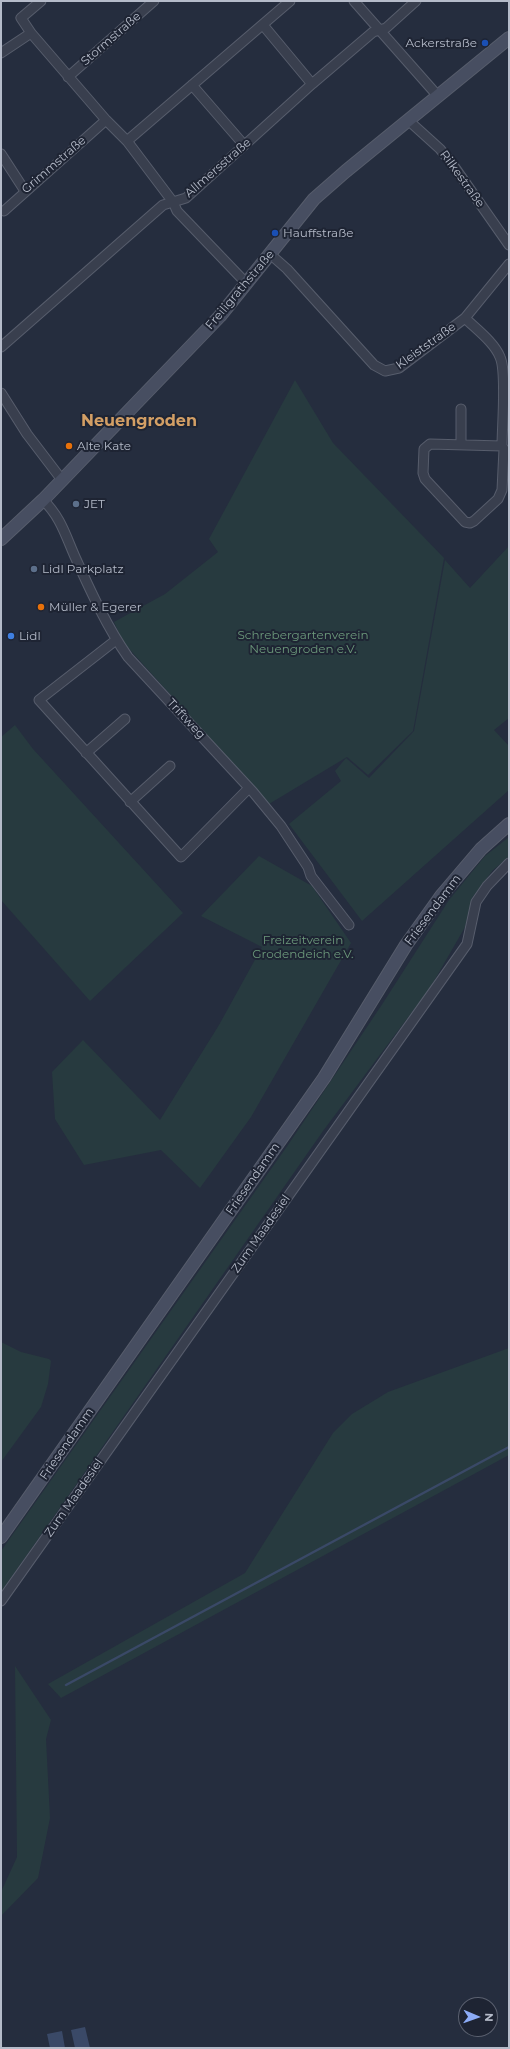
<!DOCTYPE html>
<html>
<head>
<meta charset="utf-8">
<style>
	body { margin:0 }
	#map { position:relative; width:510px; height:2049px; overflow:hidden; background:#252d3e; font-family:Montserrat,sans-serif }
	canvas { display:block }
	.frame { position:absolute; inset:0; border:2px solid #b5bbc9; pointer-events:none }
	.north { position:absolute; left:458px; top:1997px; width:40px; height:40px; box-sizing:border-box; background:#1e2433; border:1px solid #5a606f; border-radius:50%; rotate:92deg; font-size:11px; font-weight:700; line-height:16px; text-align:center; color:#b5bbc9 }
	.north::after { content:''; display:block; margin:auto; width:14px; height:18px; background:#8cabf6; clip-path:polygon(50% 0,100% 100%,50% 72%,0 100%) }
</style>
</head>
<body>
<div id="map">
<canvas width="510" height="2049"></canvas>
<div class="frame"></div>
<div class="north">N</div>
</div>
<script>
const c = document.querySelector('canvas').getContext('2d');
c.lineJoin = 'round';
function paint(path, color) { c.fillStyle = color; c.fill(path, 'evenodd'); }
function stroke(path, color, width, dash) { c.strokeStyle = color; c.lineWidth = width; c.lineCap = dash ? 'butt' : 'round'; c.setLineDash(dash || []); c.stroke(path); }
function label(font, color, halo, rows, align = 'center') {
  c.font = font + ' Montserrat,sans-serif'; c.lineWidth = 4; c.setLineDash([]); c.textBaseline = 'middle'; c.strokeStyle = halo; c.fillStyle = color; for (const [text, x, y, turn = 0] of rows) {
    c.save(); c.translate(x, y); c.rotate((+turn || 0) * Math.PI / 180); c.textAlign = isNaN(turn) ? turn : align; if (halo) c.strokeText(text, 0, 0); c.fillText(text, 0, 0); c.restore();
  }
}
paint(new Path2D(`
	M295,380l38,63 111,115 -31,173 -45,44 -21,-18 -78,47 -146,-162 -9,-20 51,-28 53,-42 -9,-13z
	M509,546v172l-15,12 15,16v44l-147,131 -73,-97 52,-43 -6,-10 11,-13 23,20 45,-47 31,-171 25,28z
	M15,725l18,24 150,164 -93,88 -89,-101v-163z
	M509,837v20l-16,13 -21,28 -7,29 -35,61 -107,143 -322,461v-41l287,-406 95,-142 66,-103 36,-44z
	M259,856l53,30 39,57 -100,174 -51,71 -39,-38 -77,15 -29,-46 -3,-47 31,-32 77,80 59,-95 43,-78 -61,-31z
	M1,1342l20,10 28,7 2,2 -3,23 -7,23 -40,55z
	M509,1348v107l-448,243 -13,-14 197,-111 88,-140 19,-19 36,-22z
	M15,1666l36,54 -5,19 4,79 -12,60 -37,38v-24l16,-35z`), '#273a3f');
paint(new Path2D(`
	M85,2027l5,21h-15l-4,-18z
	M62,2031l3,17h-15l-3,-14z`), '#3a4967');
stroke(new Path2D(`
	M66,1685l443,-238`), '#3a4967', 2.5);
const minor = new Path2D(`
	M354,1l83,94
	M263,25l49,59
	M31,33l75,87 21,21 46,61 4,9 70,73
	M1,53l30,-20 -10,-15 20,-17
	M68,77l86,-76
	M192,85l52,60
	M408,120l32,29 13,16 56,80
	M127,141l163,-140
	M1,154l24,37
	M4,211l102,-91
	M270,254l17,15 87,96 11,6 14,-3 66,-50 44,-54
	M465,318c11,11 29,24 35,39 7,15 2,69 2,89l-72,-2 -6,5 -1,24 2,6 40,43 5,1 4,-2 24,-22 4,-9 2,-41 -2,-3
	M1,347l162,-142 23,-7 126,-114 61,-52 13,-4 30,-27
	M1,393l26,41 35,46
	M461,445v-36
	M43,500c18,17 23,37 33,59 15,33 31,68 52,98l125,135 28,34 27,41 3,9 38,49
	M116,640l-77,60 142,157 68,-69
	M86,753l39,-34
	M130,802l40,-36
	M1,1601l466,-657 9,-42 11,-16 22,-23`);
const secondary = new Path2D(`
	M1,539l42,-39 177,-184 94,-117 32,-28 163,-133
	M1,1537l323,-459 82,-133 35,-49 40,-47 28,-25`);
stroke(minor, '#575d6c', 11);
stroke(secondary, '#575d6c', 14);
stroke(minor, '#393f4e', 9);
stroke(secondary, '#474e61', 12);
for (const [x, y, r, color] of [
	[485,43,4,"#1a4fb4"],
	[275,233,4,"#1a4fb4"],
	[69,446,4,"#e8710a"],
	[76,504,4,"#5c6f8a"],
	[34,569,4,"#5c6f8a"],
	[41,607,4,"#e8710a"],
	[11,636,4,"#3f7fe0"]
]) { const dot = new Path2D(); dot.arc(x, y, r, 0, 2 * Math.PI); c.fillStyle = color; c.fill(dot); stroke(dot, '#1e2433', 1.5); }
label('12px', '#b5bbc9', '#1e2433', [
	["Stormstraße",111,39,-41],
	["Grimmstraße",54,165,-41],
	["Allmersstraße",218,168,-41],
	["Rilkestraße",462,179,54],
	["Freiligrathstraße",240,290,-50],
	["Kleiststraße",426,346,-36],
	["Triftweg",186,719,47],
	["Friesendamm",433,910,-53],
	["Friesendamm",253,1179,-55],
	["Zum Maadesiel",261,1234,-55],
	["Friesendamm",67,1444,-55],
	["Zum Maadesiel",74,1498,-55]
]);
label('12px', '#b5bbc9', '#1e2433', [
	["Ackerstraße",477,43,"right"],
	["Hauffstraße",283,233],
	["Alte Kate",77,446],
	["JET",84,504],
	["Lidl Parkplatz",42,569],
	["Müller & Egerer",49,607],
	["Lidl",19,636]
], 'left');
label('12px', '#6c997b', '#1e2433', [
	["Schrebergartenverein",303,635],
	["Neuengroden e.V.",303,649],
	["Freizeitverein",303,940],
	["Grodendeich e.V.",303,954]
]);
label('bold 16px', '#d39f65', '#1e2433', [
	["Neuengroden",139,421]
]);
</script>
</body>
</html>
